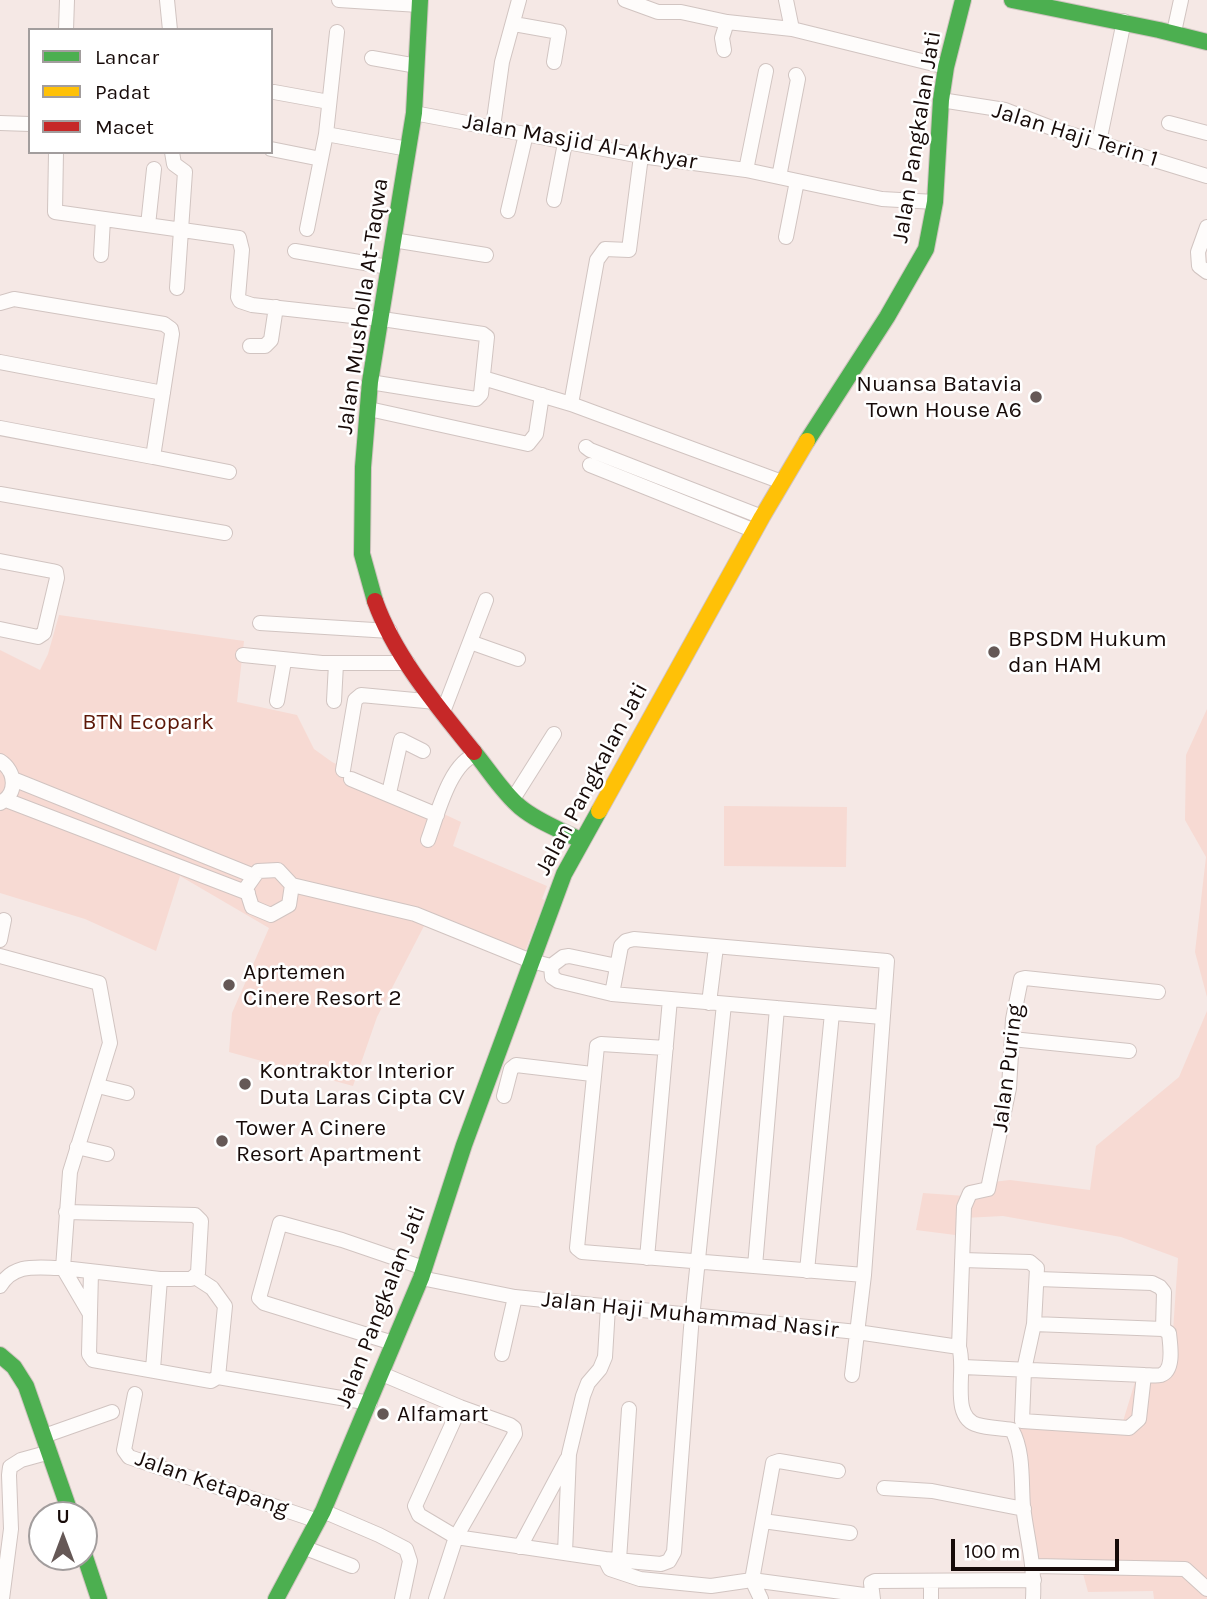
<!DOCTYPE html>
<html>
<head>
<meta charset="utf-8">
<style>
	body { margin:0 }
	#map { position:relative; width:1207px; height:1599px; overflow:hidden; background:#f5e8e5; font-family:Karla,sans-serif }
	canvas { display:block }
	.legend { position:absolute; left:28px; top:28px; width:245px; height:126px; box-sizing:border-box; background:#fff; border:2px solid #a29d9d; margin:0; padding:9px 12px; list-style:none; font-size:21px; color:#170b09 }
	.legend li { display:flex; align-items:center; gap:14px; height:35px }
	.legend b { width:35px; border:2px solid #a29d9d }
	.north { position:absolute; left:28px; top:1501px; width:70px; height:70px; box-sizing:border-box; background:#fff; border:2px solid #a29d9d; border-radius:50%; rotate:0deg; font-size:19px; font-weight:700; line-height:28px; text-align:center; color:#170b09 }
	.north::after { content:''; display:block; margin:auto; width:24px; height:32px; background:#655856; clip-path:polygon(50% 0,100% 100%,50% 72%,0 100%) }
	.scale { position:absolute; left:951px; top:1539px; width:168px; height:32px; box-sizing:border-box; border:4px solid #170b09; border-top:0; padding-left:9px; font-size:21px; line-height:24px; white-space:nowrap; color:#170b09; -webkit-text-stroke:5px #fff; paint-order:stroke }
</style>
</head>
<body>
<div id="map">
<canvas width="1207" height="1599"></canvas>
<ul class="legend">
<li><b style="height:9px;background:#4caf50"></b>Lancar</li>
<li><b style="height:9px;background:#ffc107"></b>Padat</li>
<li><b style="height:9px;background:#c62828"></b>Macet</li>
</ul>
<div class="north">U</div>
<div class="scale">100 m</div>
</div>
<script>
const c = document.querySelector('canvas').getContext('2d');
c.lineJoin = 'round';
function paint(path, color) { c.fillStyle = color; c.fill(path, 'evenodd'); }
function stroke(path, color, width, dash) { c.strokeStyle = color; c.lineWidth = width; c.lineCap = dash ? 'butt' : 'round'; c.setLineDash(dash || []); c.stroke(path); }
function label(font, color, halo, rows, align = 'center') {
  c.font = font + ' Karla,sans-serif'; c.lineWidth = 5; c.setLineDash([]); c.textBaseline = 'middle'; c.strokeStyle = halo; c.fillStyle = color; for (const [text, x, y, turn = 0] of rows) {
    c.save(); c.translate(x, y); c.rotate((+turn || 0) * Math.PI / 180); c.textAlign = isNaN(turn) ? turn : align; if (halo) c.strokeText(text, 0, 0); c.fillText(text, 0, 0); c.restore();
  }
}
paint(new Path2D(`
	M59,615l185,26 -7,61 60,13 17,34 18,13 129,60 -8,24 94,40 -5,13 3,1 -21,54 -99,-30 -48,93 -24,69 -124,-34 3,-39 37,-85 -89,-52 -24,75 -71,-32 -85,-26v-243l40,20 8,-16z
	M1207,709v288l-12,-45 11,-95 -21,-37 1,-65z
	M724,806l123,1 -1,60 -122,-1z
	M1207,1011v588h-53l-1,-8 -65,1 -7,-26 -43,-5 -20,-141 103,8 17,-56 32,3 8,-117 -57,-21 -118,-21 -39,2 -1,18 -47,-6 7,-37 42,3 2,-11 43,-5 80,10 6,-44 83,-69z`), '#f7dad3');
const street = new Path2D(`
	M167,0l3,30
	M339,0l80,5
	M625,0l33,12h23l46,10 65,7 154,38
	M786,0l6,29
	M514,24l45,8 -5,30
	M66,30l1,-30
	M1174,32l7,-32
	M724,50l-2,-12 5,-16
	M372,58l45,8
	M274,92l55,10
	M941,100l64,10 52,20 150,46
	M414,113l227,43 105,14 136,29 53,3
	M0,123l30,1
	M1169,123l38,10
	M493,127l9,-65 17,-62
	M326,134l82,15
	M1099,142l25,-121
	M271,149l50,10
	M56,152l-1,60 184,26 3,12 -4,47 2,4 12,4 137,15 94,14 4,3 -6,57 -5,5 -106,-17
	M172,152l2,12 11,8 -8,116
	M746,170l20,-99
	M779,177l19,-98 -2,-4
	M554,200l11,-57
	M508,211l18,-77
	M148,225l6,-56
	M1207,227l-9,25 1,14 8,6
	M307,229l19,-95 11,-102
	M786,237l11,-56
	M393,240l93,15
	M295,251l93,16
	M101,255l2,-36
	M0,303l14,-4 150,25 7,5 1,5 -19,123 -153,-29
	M250,346h15l6,-6 5,-33
	M0,362l163,31
	M483,378l88,26 211,78
	M571,404l26,-144 8,-11 24,1 12,-94
	M369,409l159,35 8,-10 6,-39
	M586,447l4,3 172,67
	M153,457l76,15
	M590,465l165,66
	M0,494l225,39
	M0,561l52,10 4,1 1,6 -13,55 -6,4 -38,-8
	M260,623l130,8
	M470,642l48,17
	M243,655l79,8h86
	M277,701l7,-40
	M334,701l2,-37
	M443,712l43,-112
	M0,761c16,10 18,33 0,42
	M343,770l12,-70 6,-5 75,7
	M13,779l241,97
	M351,779l86,36
	M389,793l12,-53 22,11
	M513,799l41,-65
	M6,800l242,93
	M428,840c9,-24 22,-78 48,-85
	M292,885l-3,20 -18,10 -19,-8 -6,-19 12,-17 20,-1 14,15 123,29 116,47 20,5
	M0,940l4,-20
	M0,956l99,27 11,60 -40,129 -7,96c-25,0 -48,-6 -63,18
	M551,966l1,11 6,4 54,13 270,23
	M551,966l12,-9 6,-1 48,10
	M612,994l9,-48 5,-5 8,-2 253,22 -23,314 -12,100
	M709,1003l7,-56
	M1012,1039l117,12
	M666,1048l-65,-4 -4,2 -20,202 5,4 282,23
	M98,1086l29,7
	M504,1096l7,-27 5,-4 76,9
	M77,1147l30,7
	M66,1212l129,3 6,6 -3,52 -7,6h-31l-97,-11 27,46
	M647,1258l23,-259
	M962,1260l68,2 7,6 -3,56 -10,46 -2,51 107,7 10,-9 5,-44
	M755,1266l22,-258
	M807,1271l25,-258
	M91,1272l-2,82 4,6 118,21 7,-4 7,-71 -13,-18 -17,-11
	M421,1278l94,19 342,35 102,15
	M1038,1279l114,4 8,4 4,5 -1,37
	M393,1343l-129,-40 -5,-5 21,-75 62,17 82,28
	M502,1354l13,-57
	M963,1367l181,8c5,0 12,1 17,0 14,-5 9,-31 8,-42l-6,-4 -129,-5
	M153,1369l7,-90
	M382,1374l78,33 -45,99 4,9 37,22 149,22 5,10 30,10 71,7 41,-6 112,15
	M218,1377l152,26
	M135,1394l-11,56 5,7 189,64
	M44,1436l68,-24
	M884,1488l48,3 92,18
	M323,1511l56,24 27,14 4,12 -8,38
	M763,1521l87,12
	M303,1547l49,19
	M520,1547l47,-88
	M565,1553l4,-99 14,-58 5,-13 12,-14 5,-12 3,-50
	M605,1559l56,5 8,-3 5,-9 17,-224 33,-324
	M619,1560l10,-151
	M1034,1566l151,3 22,20
	M931,1581v18
	M2,1599l9,-70 -2,-54 1,-8 11,-7 29,-8
	M436,1599l20,-62 59,-103 -1,-6 -4,-3 -50,-18
	M761,1599l-9,-19 21,-117 6,-2 59,10
	M873,1599l-2,-16 4,-2 159,-1
	M1033,1599c2,-35 -6,-60 -10,-93 -2,-24 1,-54 -11,-76 -12,-2 -24,-2 -34,-5 -29,-7 -11,-56 -19,-78l5,-140 6,-14 18,-4 21,-101 4,-69 8,-40 4,-1 133,14`);
const fast = new Path2D(`
	M1012,0l147,30 48,12
	M807,441l80,-124 39,-68 9,-47 6,-102 5,-33 17,-67
	M375,601l-13,-47 1,-87 7,-85 44,-269 6,-113
	M474,752c15,18 28,40 46,55 18,15 41,23 62,34
	M0,1355l14,12 12,19 45,129
	M84,1554l15,45
	M276,1599l47,-88 98,-233 43,-133 100,-271 35,-63`);
const slow = new Path2D(`
	M599,811l163,-294 45,-76`);
const jam = new Path2D(`
	M375,601c20,56 62,105 99,151`);
stroke(street, '#d1c4c1', 16);
stroke(fast, '#d1c4c1', 18);
stroke(slow, '#d1c4c1', 18);
stroke(jam, '#d1c4c1', 18);
stroke(street, '#fefcfb', 14);
stroke(fast, '#4caf50', 16);
stroke(slow, '#ffc107', 16);
stroke(jam, '#c62828', 16);
for (const [x, y, r, color] of [
	[1036,397,7,"#655856"],
	[994,652,7,"#655856"],
	[229,985,7,"#655856"],
	[245,1084,7,"#655856"],
	[222,1141,7,"#655856"],
	[383,1414,7,"#655856"]
]) { const dot = new Path2D(); dot.arc(x, y, r, 0, 2 * Math.PI); c.fillStyle = color; c.fill(dot); stroke(dot, '#fff', 2.5); }
label('23px', '#170b09', '#fff', [
	["Jalan Haji Terin 1",1075,135,17],
	["Jalan Pangkalan Jati",917,137,-81],
	["Jalan Masjid Al-Akhyar",580,142,10],
	["Jalan Musholla At-Taqwa",363,306,-82],
	["Jalan Pangkalan Jati",592,779,-62],
	["Jalan Puring",1008,1068,-83],
	["Jalan Pangkalan Jati",381,1307,-69],
	["Jalan Haji Muhammad Nasir",690,1315,6],
	["Jalan Ketapang",212,1484,19]
]);
label('23px', '#170b09', '#fff', [
	["Nuansa Batavia",1022,384,"right"],
	["Town House A6",1022,410,"right"],
	["BPSDM Hukum",1008,639],
	["dan HAM",1008,665],
	["Aprtemen",243,972],
	["Cinere Resort 2",243,998],
	["Kontraktor Interior",259,1071],
	["Duta Laras Cipta CV",259,1097],
	["Tower A Cinere",236,1128],
	["Resort Apartment",236,1154],
	["Alfamart",397,1414]
], 'left');
label('23px', '#5d1808', '#fff', [
	["BTN Ecopark",148,722]
]);
</script>
</body>
</html>
